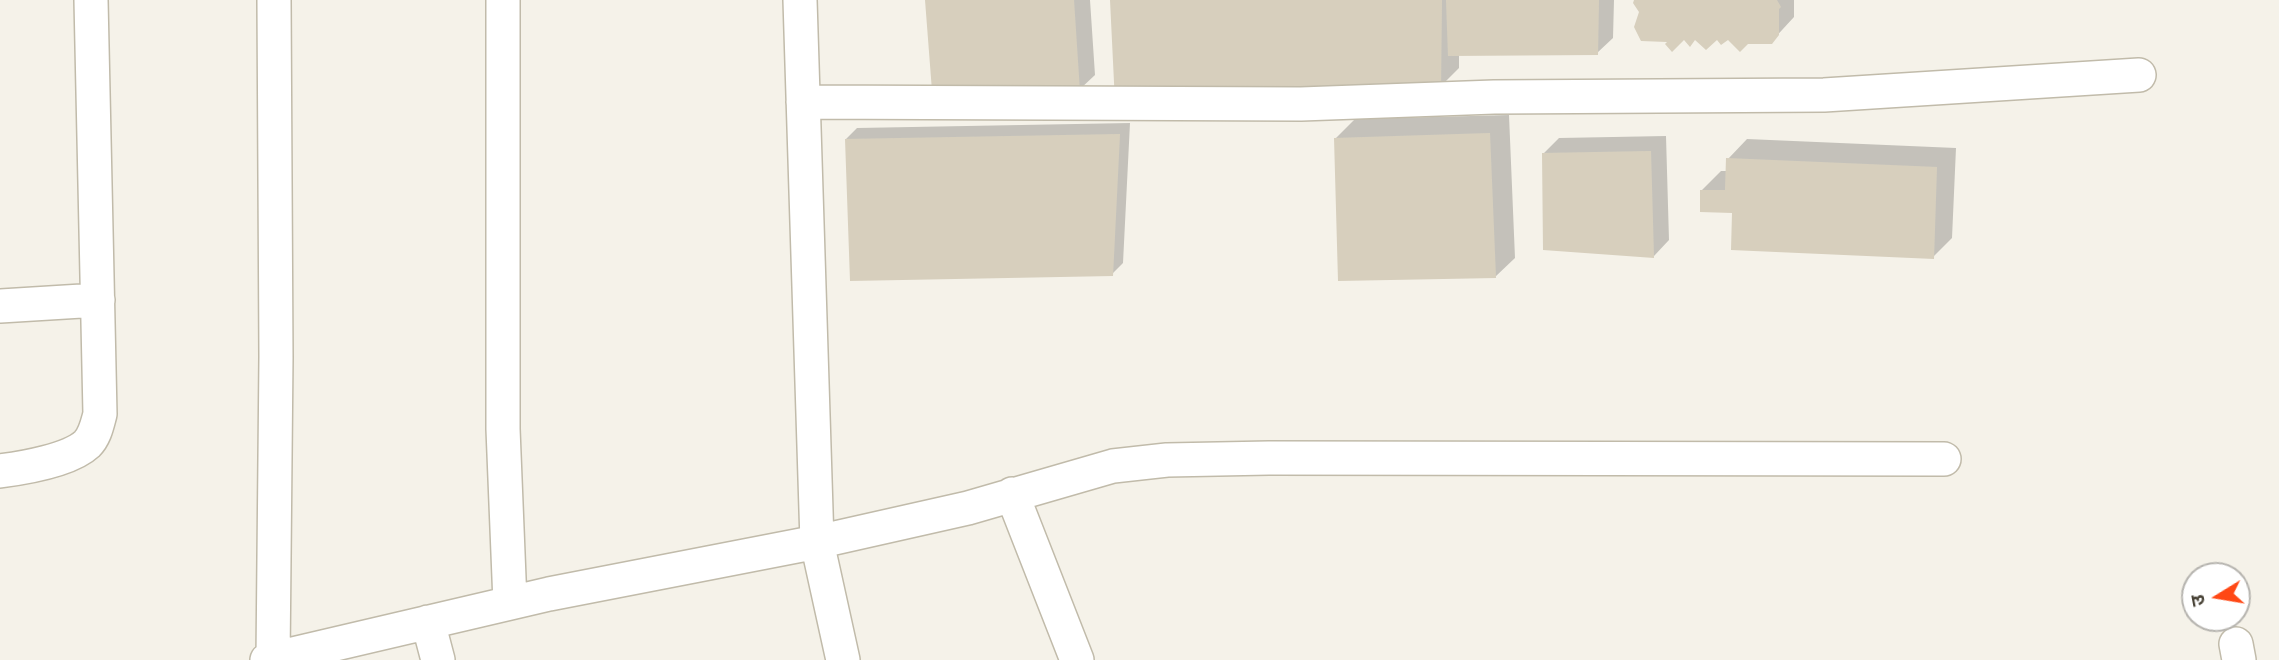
<!DOCTYPE html>
<html>
<head>
<meta charset="utf-8">
<style>
	body { margin:0 }
	#map { position:relative; width:2279px; height:660px; overflow:hidden; background:#f5f2e9; font-family:"Archivo Narrow","Noto Sans Devanagari",sans-serif }
	canvas { display:block }
	.north { position:absolute; left:2181px; top:562px; width:70px; height:70px; box-sizing:border-box; background:#fff; border:2px solid #b6b4af; border-radius:50%; rotate:259deg; font-size:19px; font-weight:700; line-height:28px; text-align:center; color:#494337 }
	.north::after { content:''; display:block; margin:auto; width:24px; height:32px; background:#ff4815; clip-path:polygon(50% 0,100% 100%,50% 72%,0 100%) }
</style>
</head>
<body>
<div id="map">
<canvas width="2279" height="660"></canvas>
<div class="north">उ</div>
</div>
<script>
const c = document.querySelector('canvas').getContext('2d');
c.lineJoin = 'round';
function paint(path, color) { c.fillStyle = color; c.fill(path, 'evenodd'); }
function stroke(path, color, width, dash) { c.strokeStyle = color; c.lineWidth = width; c.lineCap = dash ? 'butt' : 'round'; c.setLineDash(dash || []); c.stroke(path); }
paint(new Path2D(`
	M926,0h164l5,75 -16,15z
	M1112,0h502l-1,38 -16,15 -138,1v14l-19,19z
	M1636,0h158v17l-23,25 -43,-5 -43,1 -15,3 -29,-30z
	M1509,115l6,143 -20,19 -160,-138 20,-20z
	M1130,123l-7,140 -11,11 -266,-135 11,-11z
	M1666,136l3,104 -15,16 -110,-103 15,-15z
	M1747,139l209,9 -4,90 -19,19 -199,-46 -32,-21 19,-19h7v-12z`), '#0003');
paint(new Path2D(`
	M925,0h149l6,92 -148,-1z
	M1110,0h332l-1,89 -326,14z
	M1446,0h153l-1,55 -150,1z
	M1634,0h143l4,7 -2,2v26l-7,9h-24l-8,8 -12,-12 -7,5 -4,-5 -11,10 -11,-10 -5,7 -6,-7 -12,12 -7,-8 2,-2 -26,-1 -7,-14 5,-15 -6,-9z
	M1490,133l6,145 -158,3 -4,-143z
	M1120,134l-7,142 -263,5 -5,-142z
	M1651,151l3,107 -111,-8 -1,-97z
	M1726,158l211,9 -3,92 -203,-9 1,-37 -32,-1v-22h25z`), '#d7cfbd');
const minor = new Path2D(`
	M503,0v429l7,174
	M800,0l17,542 26,118
	M803,102l498,2 193,-7 330,-2 315,-20
	M0,306l98,-6
	M0,471c23,-3 70,-11 87,-27 8,-8 10,-19 13,-30l-9,-414
	M1012,494l65,166
	M428,622l10,38
	M2236,644l3,16
	M273,659l3,-302 -2,-357
	M267,660l282,-66 268,-52 151,-34 145,-42 54,-6 102,-2 675,1`);
stroke(minor, '#c1bbaa', 36);
stroke(minor, '#fff', 33);
</script>
</body>
</html>
